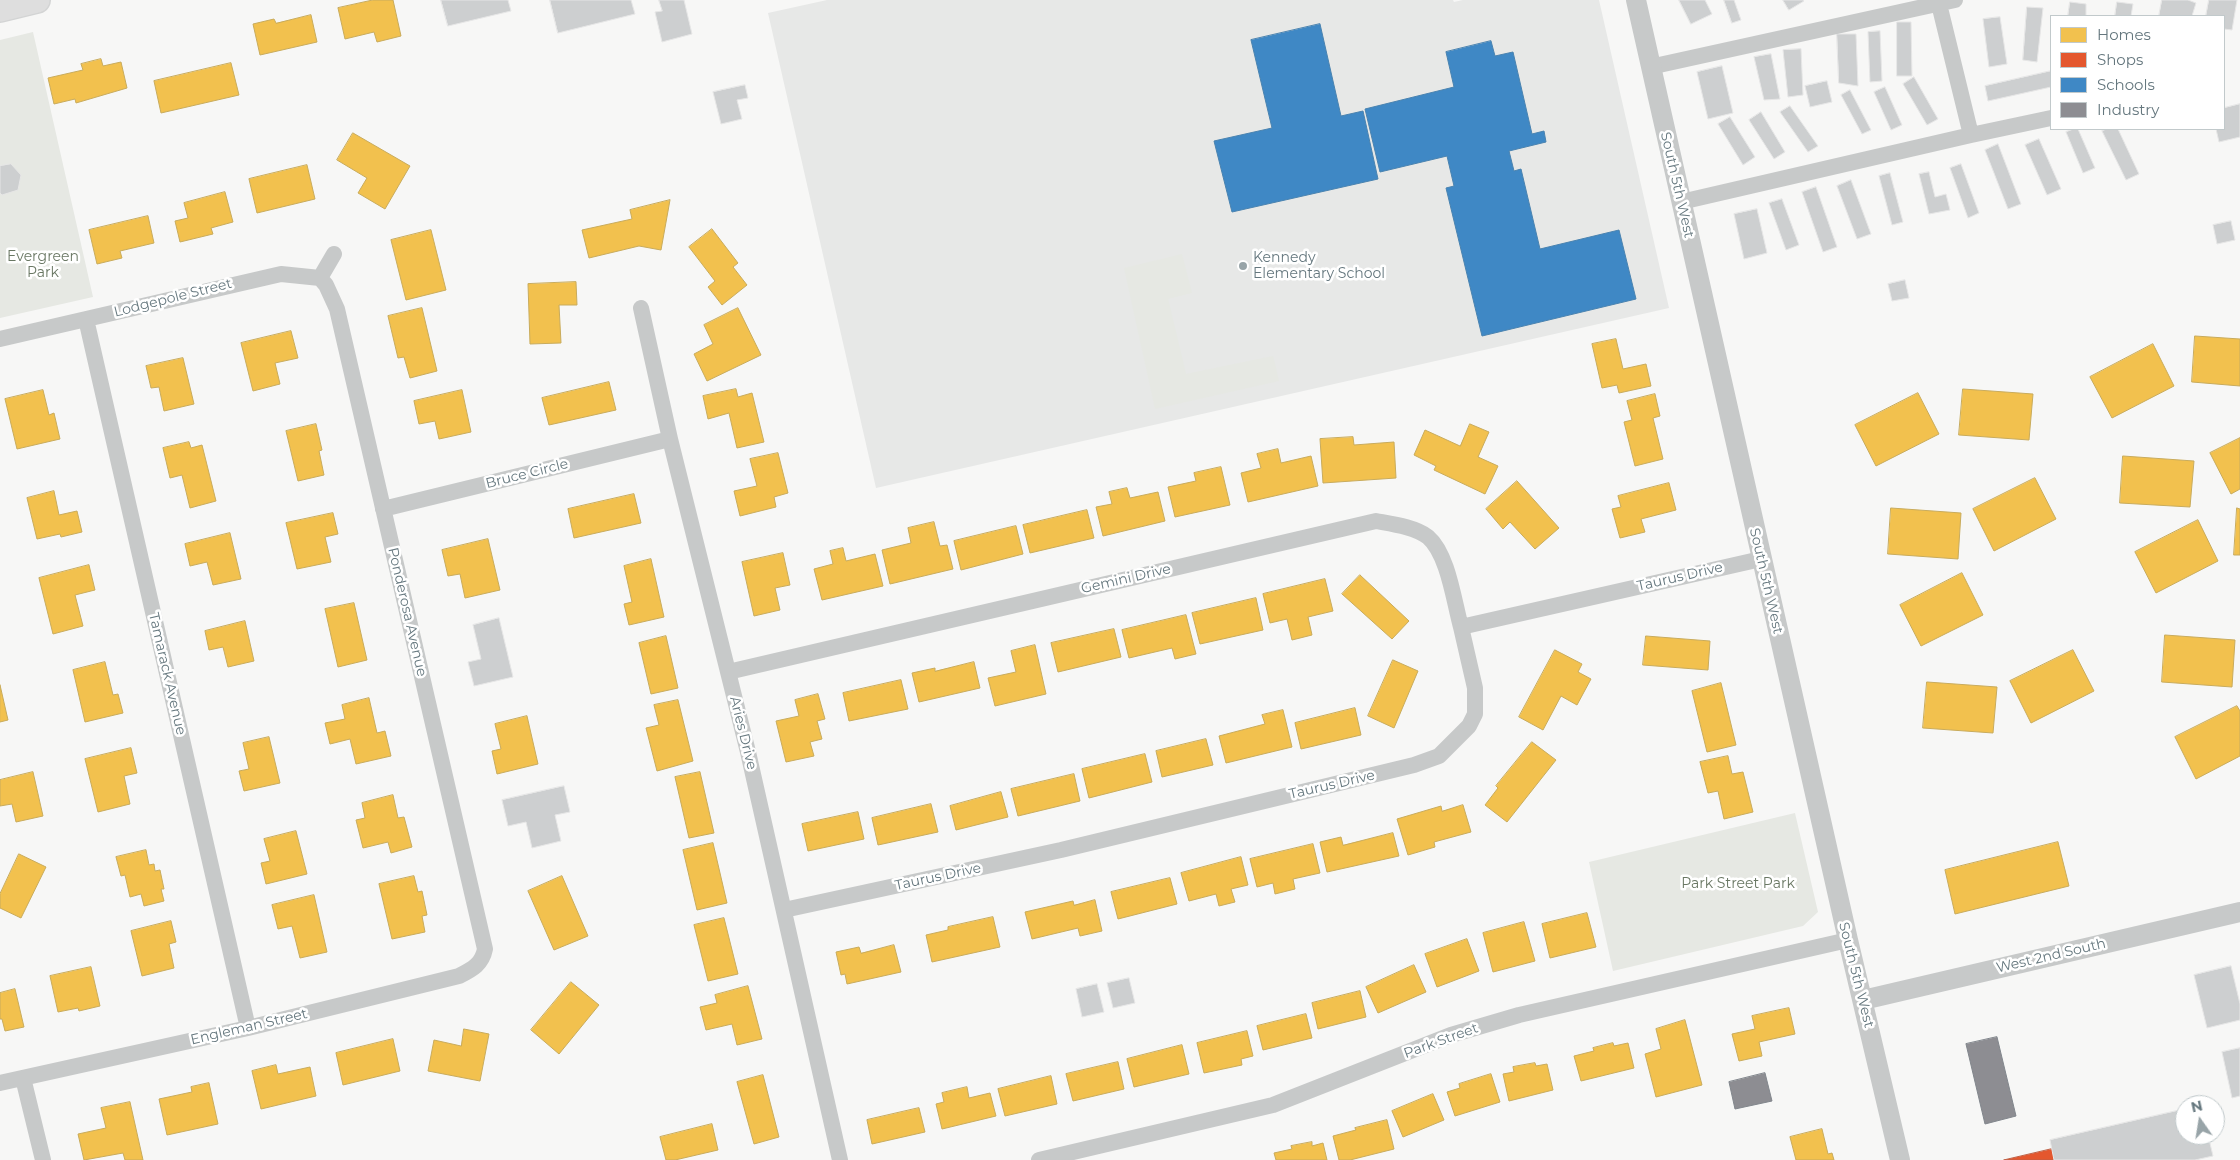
<!DOCTYPE html>
<html>
<head>
<meta charset="utf-8">
<style>
	body { margin:0 }
	#map { position:relative; width:2240px; height:1160px; overflow:hidden; background:#f7f7f6; font-family:Montserrat,sans-serif }
	canvas { display:block }
	.legend { position:absolute; left:2050px; top:15px; width:175px; height:115px; box-sizing:border-box; background:#fff; border:1px solid #c1c9cb; margin:0; padding:6px 9px; list-style:none; font-size:15px; color:#65777e }
	.legend li { display:flex; align-items:center; gap:10px; height:25px }
	.legend b { width:25px; border:1px solid #c1c9cb }
	.north { position:absolute; left:2175px; top:1095px; width:50px; height:50px; box-sizing:border-box; background:#fff; border:1px solid #c1c9cb; border-radius:50%; rotate:347deg; font-size:14px; font-weight:700; line-height:20px; text-align:center; color:#65777e }
	.north::after { content:''; display:block; margin:auto; width:18px; height:22px; background:#98a4a8; clip-path:polygon(50% 0,100% 100%,50% 72%,0 100%) }
</style>
</head>
<body>
<div id="map">
<canvas width="2240" height="1160"></canvas>
<ul class="legend">
<li><b style="height:14px;background:#f2c14e"></b>Homes</li>
<li><b style="height:14px;background:#e4572e"></b>Shops</li>
<li><b style="height:14px;background:#3f88c5"></b>Schools</li>
<li><b style="height:14px;background:#8d8d92"></b>Industry</li>
</ul>
<div class="north">N</div>
</div>
<script>
const c = document.querySelector('canvas').getContext('2d');
c.lineJoin = 'round';
function paint(path, color) { c.fillStyle = color; c.fill(path, 'evenodd'); }
function stroke(path, color, width, dash) { c.strokeStyle = color; c.lineWidth = width; c.lineCap = dash ? 'butt' : 'round'; c.setLineDash(dash || []); c.stroke(path); }
function label(font, color, halo, rows, align = 'center') {
  c.font = font + ' Montserrat,sans-serif'; c.lineWidth = 5; c.setLineDash([]); c.textBaseline = 'middle'; c.strokeStyle = halo; c.fillStyle = color; for (const [text, x, y, turn = 0] of rows) {
    c.save(); c.translate(x, y); c.rotate((+turn || 0) * Math.PI / 180); c.textAlign = isNaN(turn) ? turn : align; if (halo) c.strokeText(text, 0, 0); c.fillText(text, 0, 0); c.restore();
  }
}
paint(new Path2D(`
	M827,0h626l1,2 9,-2h136l70,308 -793,180 -108,-475z`), '#e7e8e7');
paint(new Path2D(`
	M33,32l60,265 -93,21v-278z
	M1182,254l10,39 -24,6 18,75 87,-18 6,25 -124,28 -31,-141z
	M1795,813l23,99 -15,14 -190,45 -24,-109z`), '#e6e8e3');
const homes = new Path2D(`
	M373,0h20l8,36 -24,6 -3,-10 -29,7 -7,-31z
	M311,15l6,27 -57,13 -7,-31 21,-5 2,4z
	M101,59l2,7 18,-4 6,26 -51,15 -1,-4 -21,5 -6,-26 35,-8 -2,-6z
	M231,63l8,32 -78,18 -7,-32z
	M353,133l57,33 -25,43 -27,-16 9,-15 -30,-18z
	M307,165l8,34 -58,14 -8,-34z
	M225,192l8,30 -22,6 2,6 -33,8 -5,-21 13,-3 -4,-15z
	M670,200l-9,50 -22,-4 -50,12 -7,-28 50,-11 -2,-9z
	M148,216l6,27 -34,8 2,7 -25,6 -8,-34z
	M712,229l26,34 -5,4 14,18 -25,20 -14,-18 7,-6 -26,-34z
	M431,230l15,60 -40,10 -15,-60z
	M576,282l1,23h-18l2,38 -31,1 -2,-60z
	M422,308l15,63 -27,7 -6,-21 -6,1 -10,-42z
	M738,308l23,47 -54,26 -13,-27 19,-10 -9,-19z
	M291,331l7,27 -23,5 5,21 -27,7 -12,-48z
	M2195,336l45,3v47l-48,-4z
	M1616,339l7,30 23,-5 5,22 -32,7 -2,-8 -15,3 -10,-44z
	M2153,344l21,42 -62,32 -22,-41z
	M183,358l11,46 -30,7 -5,-24 -8,1 -5,-22z
	M609,382l7,28 -67,15 -7,-27z
	M736,389l2,8 14,-4 12,49 -27,6 -8,-35 -21,6 -5,-23z
	M1963,389l70,5 -4,46 -70,-5z
	M43,390l6,25 5,-2 6,26 -43,10 -12,-50z
	M462,390l9,42 -32,7 -4,-18 -16,3 -5,-23z
	M1918,393l21,41 -63,32 -21,-41z
	M1655,394l5,22 -7,2 10,41 -28,7 -11,-44 8,-2 -5,-19z
	M316,424l6,26 -3,1 5,24 -26,6 -12,-50z
	M1470,424l19,8 -11,25 20,9 -13,28 -51,-24 2,-4 -22,-11 11,-25 35,16z
	M1353,437l1,8 40,-3 2,36 -73,5 -3,-44z
	M2240,438v51l-9,5 -21,-41z
	M189,442l2,6 11,-3 14,56 -26,7 -8,-33 -12,3 -7,-30z
	M1278,449l3,14 30,-7 7,30 -70,16 -7,-29 20,-5 -4,-14z
	M778,453l10,40 -14,4 2,10 -36,9 -6,-25 23,-5 -7,-27z
	M2123,456l71,5 -4,46 -70,-4z
	M1221,467l9,38 -55,12 -7,-30 28,-6 -2,-8z
	M2035,478l21,41 -62,32 -21,-42z
	M1517,481l42,47 -24,21 -25,-27 -7,7 -17,-20z
	M1669,483l7,27 -35,9 4,13 -25,6 -8,-29 9,-2 -3,-11z
	M1127,488l3,10 28,-6 7,29 -62,15 -7,-29 16,-3 -3,-12z
	M54,491l5,24 18,-4 5,21 -21,5 -1,-3 -23,5 -10,-41z
	M634,494l7,29 -67,15 -6,-29z
	M1891,508l70,5 -3,46 -70,-5z
	M2237,508l3,1v46h-6z
	M1087,510l7,28 -64,15 -7,-28z
	M333,513l5,21 -13,3 6,25 -34,7 -11,-46z
	M2198,520l20,41 -62,32 -21,-41z
	M934,522l6,24 7,-1 6,24 -63,15 -8,-34 29,-7 -3,-15z
	M1016,526l7,28 -62,16 -7,-29z
	M230,533l11,46 -28,6 -6,-23 -17,4 -5,-22z
	M488,539l12,51 -35,8 -5,-24 -12,2 -6,-26z
	M843,548l3,13 29,-7 8,32 -61,14 -8,-31 19,-5 -3,-13z
	M783,553l7,32 -15,3 5,22 -26,6 -12,-54z
	M651,559l13,58 -35,8 -5,-21 8,-2 -8,-36z
	M89,565l6,25 -20,5 8,31 -30,8 -14,-56z
	M1962,573l21,42 -62,31 -21,-41z
	M1360,575l49,46 -17,18 -50,-45z
	M1325,579l8,32 -25,6 4,18 -20,5 -5,-21 -17,4 -7,-29z
	M1256,598l7,32 -63,14 -8,-31z
	M354,603l13,57 -29,7 -13,-58z
	M1186,615l10,39 -21,5 -3,-11 -43,10 -7,-28z
	M245,621l9,40 -26,6 -5,-20 -14,3 -4,-19z
	M1114,629l7,28 -63,15 -7,-29z
	M2165,635l70,5 -3,47 -70,-5z
	M666,636l12,52 -27,6 -12,-51z
	M1646,636l64,5 -2,29 -65,-5z
	M1035,645l11,49 -51,12 -7,-28 28,-6 -5,-21z
	M1555,650l27,14 -4,8 13,7 -14,26 -16,-9 -18,34 -24,-13z
	M2073,650l21,41 -63,32 -21,-42z
	M1393,660l25,11 -24,57 -26,-12z
	M105,662l8,33 5,-1 5,19 -38,9 -12,-52z
	M974,662l6,26 -61,14 -7,-29 23,-5v3z
	M901,680l7,29 -59,12 -6,-28z
	M1927,682l70,5 -4,46 -70,-5z
	M1721,683l15,62 -29,7 -15,-61z
	M0,685l8,35 -8,2z
	M818,694l7,25 -8,2 5,18 -12,3 4,14 -28,6 -10,-41 23,-5 -4,-16z
	M369,698l8,35 8,-2 6,25 -35,8 -6,-25 -20,5 -5,-21 20,-4 -3,-14z
	M678,700l15,61 -36,10 -11,-43 13,-3 -5,-20z
	M2237,706l3,5v45l-44,23 -21,-42z
	M1355,708l6,27 -60,14 -6,-26z
	M1283,710l9,37 -66,16 -7,-27 46,-12 -3,-9z
	M527,716l11,48 -41,10 -5,-23 9,-2 -6,-25z
	M269,737l11,46 -36,8 -5,-20 10,-2 -6,-26z
	M1206,739l7,26 -51,12 -6,-26z
	M1532,742l24,18 -49,62 -22,-17 13,-17 -2,-2z
	M131,748l6,25 -13,3 6,28 -32,8 -13,-53z
	M1145,754l7,28 -63,16 -7,-29z
	M1728,756l4,18 11,-2 10,40 -29,7 -6,-28 -10,2 -8,-31z
	M33,772l10,44 -27,6 -4,-18 -12,2v-26z
	M700,772l14,61 -25,5 -14,-61z
	M1074,774l6,27 -62,15 -7,-27z
	M1001,792l7,25 -52,13 -6,-24z
	M393,795l5,23 6,-1 8,30 -21,6 -3,-11 -25,6 -7,-28 9,-2 -3,-15z
	M931,804l7,28 -60,13 -6,-27z
	M1463,805l8,27 -37,10 1,5 -27,8 -11,-36 44,-13 1,5z
	M858,812l6,27 -56,12 -6,-27z
	M296,831l11,43 -41,10 -5,-21 9,-2 -6,-22z
	M1393,833l6,23 -72,16 -7,-30 21,-5 2,8z
	M2058,842l11,44 -114,28 -10,-44z
	M713,843l14,60 -30,7 -14,-60z
	M1313,844l7,29 -27,6 2,10 -20,5 -2,-11 -16,4 -7,-28z
	M146,850l3,15 5,-1 1,7 5,-1 4,19h-3l3,12 -20,5 -3,-12 -11,3 -5,-22 -4,1 -5,-19z
	M19,854l27,13 -25,51 -21,-10v-14z
	M1241,857l7,28 -17,4 4,13 -16,4 -3,-12 -27,7 -8,-28z
	M414,876l4,16 4,-1 5,24 -5,1 3,16 -33,7 -13,-55z
	M562,876l26,60 -34,14 -26,-59z
	M1170,878l7,26 -59,15 -7,-27z
	M314,895l13,57 -27,6 -8,-32 -14,3 -6,-24z
	M1095,900l7,31 -22,5 -2,-8 -46,11 -7,-27 48,-11 1,4z
	M1587,913l9,34 -46,11 -8,-34z
	M993,917l7,30 -68,15 -6,-27 22,-5v-3z
	M724,918l14,56 -30,7 -14,-56z
	M171,921l5,21 -7,2 5,24 -32,8 -11,-45z
	M1524,922l11,39 -42,11 -10,-39z
	M1467,939l12,32 -42,16 -12,-33z
	M894,945l7,27 -54,12 -2,-10 -4,1 -5,-23 23,-5 2,6z
	M1414,965l12,27 -48,21 -12,-26z
	M91,967l9,39 -21,5 -1,-3 -20,4 -8,-36z
	M571,982l28,23 -40,49 -28,-24z
	M748,986l14,53 -25,6 -5,-21 -26,6 -6,-23 17,-4 -2,-8z
	M15,989l9,38 -19,4 -3,-12h-2v-26z
	M1360,991l6,26 -48,12 -6,-26z
	M1789,1008l6,26 -36,8 3,14 -23,5 -7,-27 23,-5 -3,-13z
	M1306,1014l6,24 -49,12 -6,-24z
	M1685,1020l17,65 -46,12 -11,-43 16,-5 -5,-20z
	M464,1029l25,5 -9,47 -52,-10 6,-31 27,6z
	M1247,1031l6,25 -12,3 1,6 -38,8 -7,-30z
	M393,1039l7,32 -57,14 -7,-32z
	M1613,1043l1,3 14,-3 6,25 -53,13 -7,-25 20,-5 -1,-3z
	M1182,1045l7,29 -55,13 -7,-28z
	M1118,1062l6,27 -51,12 -7,-27z
	M1535,1063l1,3 11,-2 6,26 -44,11 -6,-27 11,-2 -1,-5z
	M276,1065l2,9 32,-7 6,29 -55,13 -9,-38z
	M1491,1074l9,28 -45,14 -8,-24 13,-4 -1,-4z
	M763,1075l16,62 -25,7 -17,-62z
	M1051,1076l6,28 -52,12 -7,-27z
	M209,1083l9,41 -51,11 -8,-36 33,-7 -1,-5z
	M967,1087l2,11 21,-5 6,23 -54,13 -6,-25 8,-2 -2,-9z
	M1433,1094l11,26 -41,17 -11,-26z
	M130,1102l13,58h-18l-2,-7 -39,7 -6,-26 28,-6 -5,-20z
	M919,1108l6,24 -53,12 -5,-24z
	M1387,1120l7,29 -44,11h-11l-6,-24 23,-6 -1,-2z
	M712,1124l6,26 -43,10h-9l-6,-23z
	M1822,1129l6,25 4,-1 2,7h-38l-6,-23z
	M1312,1142v4l11,-3 4,17h-51l-2,-7 18,-4 -1,-3z`);
paint(homes, '#f2c14e');
stroke(homes, '#c8ab5c', 1);
const shops = new Path2D(`
	M2052,1149l2,11h-50z`);
paint(shops, '#e4572e');
stroke(shops, '#be6146', 1);
const schools = new Path2D(`
	M1320,24l21,92 22,-5 15,68 -146,33 -18,-71 58,-13 -21,-88z
	M1491,41l4,15 18,-4 19,82 12,-3 2,11 -37,9 5,20 7,-2 19,80 79,-19 17,69 -154,37 -36,-148 8,-2 -7,-30 -67,16 -15,-63 89,-22 -8,-35z`);
paint(schools, '#3f88c5');
stroke(schools, '#4a83b0', 1);
const industry = new Path2D(`
	M1997,1037l19,79 -31,8 -19,-80z
	M1765,1073l7,28 -37,8 -6,-27z`);
paint(industry, '#8d8d92');
stroke(industry, '#81868c', 1);
const building = new Path2D(`
	M441,0h67l3,11 -63,15z
	M550,0h81l4,14 -77,19z
	M659,0h25l8,34 -30,8 -7,-30 7,-1z
	M1679,0h26l7,14 -21,10z
	M1724,0h10l7,20 -9,3z
	M1783,0h20l1,1 -15,9z
	M2162,0h26l8,3 -4,13h-33z
	M2209,0h28l-5,30 -8,-1v-13h-18z
	M2070,2l16,2v12h-18z
	M2117,2l16,2 -2,12h-16z
	M2027,7l16,1 -6,54 -14,-2z
	M2000,17l7,47 -18,3 -6,-48z
	M1897,22h14l1,54h-15z
	M1880,31l2,50 -12,1 -2,-50z
	M1837,34h19l2,52 -19,-3z
	M1801,49l2,46 -15,2 -5,-47z
	M1771,54l9,45 -16,1 -10,-43z
	M1722,66l11,47 -25,6 -11,-47z
	M2051,71v16l-63,14 -3,-15z
	M1914,77l24,42 -11,6 -24,-41z
	M1827,81l5,21 -22,5 -5,-21z
	M745,85l3,13 -11,2 5,19 -21,5 -8,-32z
	M1885,87l17,38 -11,5 -17,-38z
	M1850,90l21,40 -9,4 -21,-39z
	M2240,104v33l-21,5 -3,-13h8v-21z
	M1790,106l28,40 -10,6 -28,-40z
	M1761,112l24,40 -11,7 -25,-39z
	M1730,117l25,40 -12,8 -25,-41z
	M2074,129h4l17,39 -12,5 -17,-41z
	M2107,129h11l21,45 -13,6 -24,-49z
	M2039,139l22,50 -14,6 -22,-50z
	M1998,144l23,60 -13,5 -23,-59z
	M11,164l10,11 -3,15 -16,5 -2,-2v-27z
	M1961,164l18,49 -11,5 -18,-50z
	M1929,172l6,25 11,-3 4,16 -21,4 -10,-40z
	M1890,173l13,49 -11,3 -13,-49z
	M1851,180l20,54 -14,5 -20,-53z
	M1816,187l21,60 -14,5 -21,-60z
	M1782,199l17,46 -13,5 -17,-47z
	M1757,209l10,44 -23,6 -10,-45z
	M2231,221l4,19 -18,4 -4,-19z
	M1905,280l4,18 -17,3 -4,-17z
	M499,618l14,59 -39,9 -6,-24 13,-3 -8,-34z
	M564,786l6,26 -15,3 6,26 -29,7 -6,-26 -18,4 -6,-26z
	M2231,966l9,38v16l-33,8 -13,-53z
	M1129,978l6,25 -22,5 -6,-25z
	M1097,984l7,28 -22,5 -6,-28z
	M2240,1048v48l-8,2 -10,-46z
	M2185,1109v26h23l5,21 -18,4h-141l-4,-20z`);
paint(building, '#cdcfd0');
stroke(building, '#e6e6e6', 1);
const primary = new Path2D(`
	M0,9l37,-9`);
stroke(primary, '#d3d4d4', 28);
stroke(new Path2D(`
	M1939,4l32,131
	M1650,67l305,-67
	M1681,202l290,-67 80,-17
	M320,278l14,-24
	M641,308l29,131 78,313 92,408
	M86,319l162,709
	M0,339l281,-65 39,4
	M383,509l287,-70
	M728,672l648,-151c16,3 39,6 52,16 20,17 26,65 33,90
	M784,910l277,-60 353,-85 25,-9 30,-30 6,-12v-26l-14,-61 300,-68
	M23,1078l20,82
	M0,1083l248,-55 211,-52c14,-7 23,-12 26,-27l-148,-640 -11,-24 -6,-7
	M1039,1160l234,-55 178,-70 68,-20 329,-75`), '#c7c9c9', 16);
stroke(new Path2D(`
	M1636,0l212,940 52,220
	M1863,1000l377,-88`), '#c7c9c9', 20);
stroke(primary, '#dedede', 25);
for (const [x, y, r, color] of [
	[1243,266,5,"#98a4a8"]
]) { const dot = new Path2D(); dot.arc(x, y, r, 0, 2 * Math.PI); c.fillStyle = color; c.fill(dot); stroke(dot, '#fff', 2); }
label('14px', '#65777e', '#fff', [
	["South 5th West",1677,185,77],
	["Lodgepole Street",173,298,-14],
	["Bruce Circle",527,474,-14],
	["Taurus Drive",1680,577,-13],
	["Gemini Drive",1126,579,-13],
	["South 5th West",1766,581,77],
	["Ponderosa Avenue",407,612,77],
	["Tamarack Avenue",167,674,77],
	["Aries Drive",743,733,76],
	["Taurus Drive",1332,785,-13],
	["Taurus Drive",938,877,-12],
	["West 2nd South",2051,956,-13],
	["South 5th West",1856,975,76],
	["Engleman Street",249,1027,-13],
	["Park Street",1441,1041,-20]
]);
label('14px', '#697763', '#fff', [
	["Evergreen",43,257],
	["Park",43,273],
	["Park Street Park",1738,884]
]);
label('14px', '#65777e', '#fff', [
	["Kennedy",1253,258],
	["Elementary School",1253,274]
], 'left');
</script>
</body>
</html>
